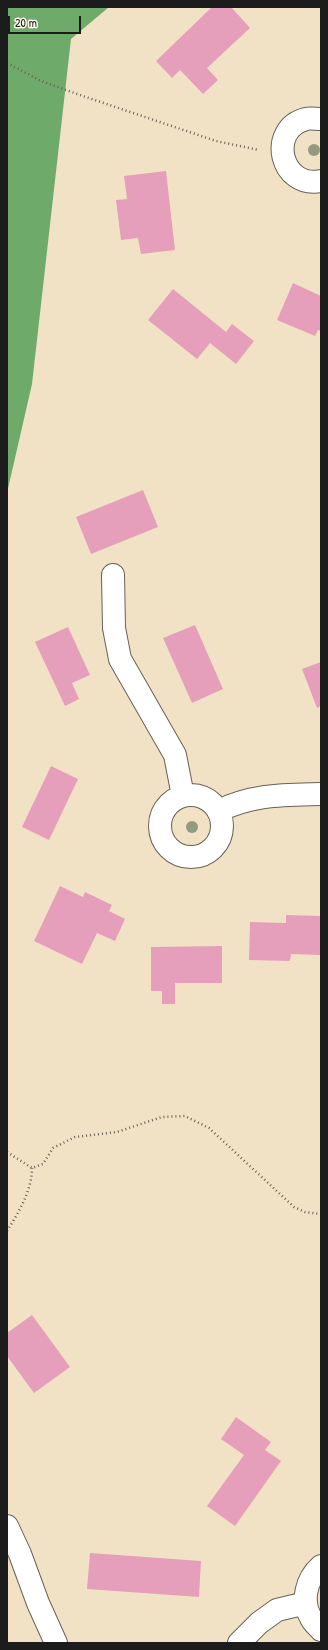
<!DOCTYPE html>
<html>
<head>
<meta charset="utf-8">
<style>
	body { margin:0 }
	#map { position:relative; width:328px; height:1650px; overflow:hidden; background:#f2e2c5; font-family:"Patrick Hand",sans-serif }
	canvas { display:block }
	.frame { position:absolute; inset:0; border:8px solid #1c1c1c; pointer-events:none }
	.scale { position:absolute; left:8px; top:16px; width:73px; height:18px; box-sizing:border-box; border:2px solid #1c1c1c; border-top:0; padding-left:5px; font-size:12px; line-height:14px; white-space:nowrap; color:#1c1c1c; -webkit-text-stroke:3px #fbf7ec; paint-order:stroke }
</style>
</head>
<body>
<div id="map">
<canvas width="328" height="1650"></canvas>
<div class="frame"></div>
<div class="scale">20 m</div>
</div>
<script>
const c = document.querySelector('canvas').getContext('2d');
c.lineJoin = 'round';
function paint(path, color) { c.fillStyle = color; c.fill(path, 'evenodd'); }
function stroke(path, color, width, dash) { c.strokeStyle = color; c.lineWidth = width; c.lineCap = dash ? 'butt' : 'round'; c.setLineDash(dash || []); c.stroke(path); }
paint(new Path2D(`
	M7,7h102l-38,32 -39,345 -25,109z`), '#6eaa6a');
paint(new Path2D(`
	M212,7h19l19,21 -43,40 11,12 -15,14 -23,-24 -8,8 -16,-17z
	M166,171l9,79 -34,4 -3,-16 -17,2 -5,-40 11,-1 -3,-23z
	M293,283l28,13v35l-3,-1 -3,6 -38,-16z
	M173,289l53,43 6,-8 22,17 -18,23 -26,-21 -13,16 -49,-39z
	M143,490l15,37 -67,27 -15,-37z
	M195,625l28,64 -31,14 -29,-65z
	M68,627l22,48 -18,8 7,16 -14,7 -30,-64z
	M321,662v44l-4,2 -15,-39z
	M51,766l27,13 -29,61 -27,-13z
	M60,886l23,11 2,-5 27,13 -3,6 16,8 -10,22 -18,-8 -15,31 -48,-23z
	M286,915l35,1 -1,39 -29,-1 -1,7 -41,-1 1,-38 36,1z
	M222,946v37h-47v21h-13v-13h-11v-44z
	M32,1315l38,52 -36,26 -27,-37v-23z
	M236,1417l35,25 -6,8 16,11 -46,65 -28,-20 37,-51 -23,-16z
	M90,1553l111,8 -2,36 -112,-8z`), '#e59fbb');
const minor = new Path2D(`
	M321,119c-5,0 -11,-1 -15,0 -39,10 -26,70 15,62
	M113,575l1,53 6,31 55,96 8,41
	M160 826a31 31 0 1 1 62 0a31 31 0 1 1-62 0Z
	M218,811c36,-17 64,-16 103,-17
	M7,1526l13,28 18,49 18,40
	M321,1566c-15,13 -20,35 -10,52 2,5 7,8 10,12
	M239,1643l20,-20 18,-13 29,-7`);
stroke(minor, '#676157', 24);
stroke(new Path2D(`
	M7,63l34,18 39,14 136,46 43,9
	M7,1152l25,16 11,-4 10,-16 22,-11 42,-5 45,-15 23,-1 24,12 85,79 11,5 16,2
	M7,1231c12,-19 25,-41 25,-63`), '#676157', 2.5, [1, 3]);
stroke(minor, '#fff', 22);
c.fillStyle = '#949a7d';
for (const [x, y] of [
	[314,150],
	[192,827]
]) { c.beginPath(); c.arc(x, y, 6, 0, 2 * Math.PI); c.fill(); }
</script>
</body>
</html>
